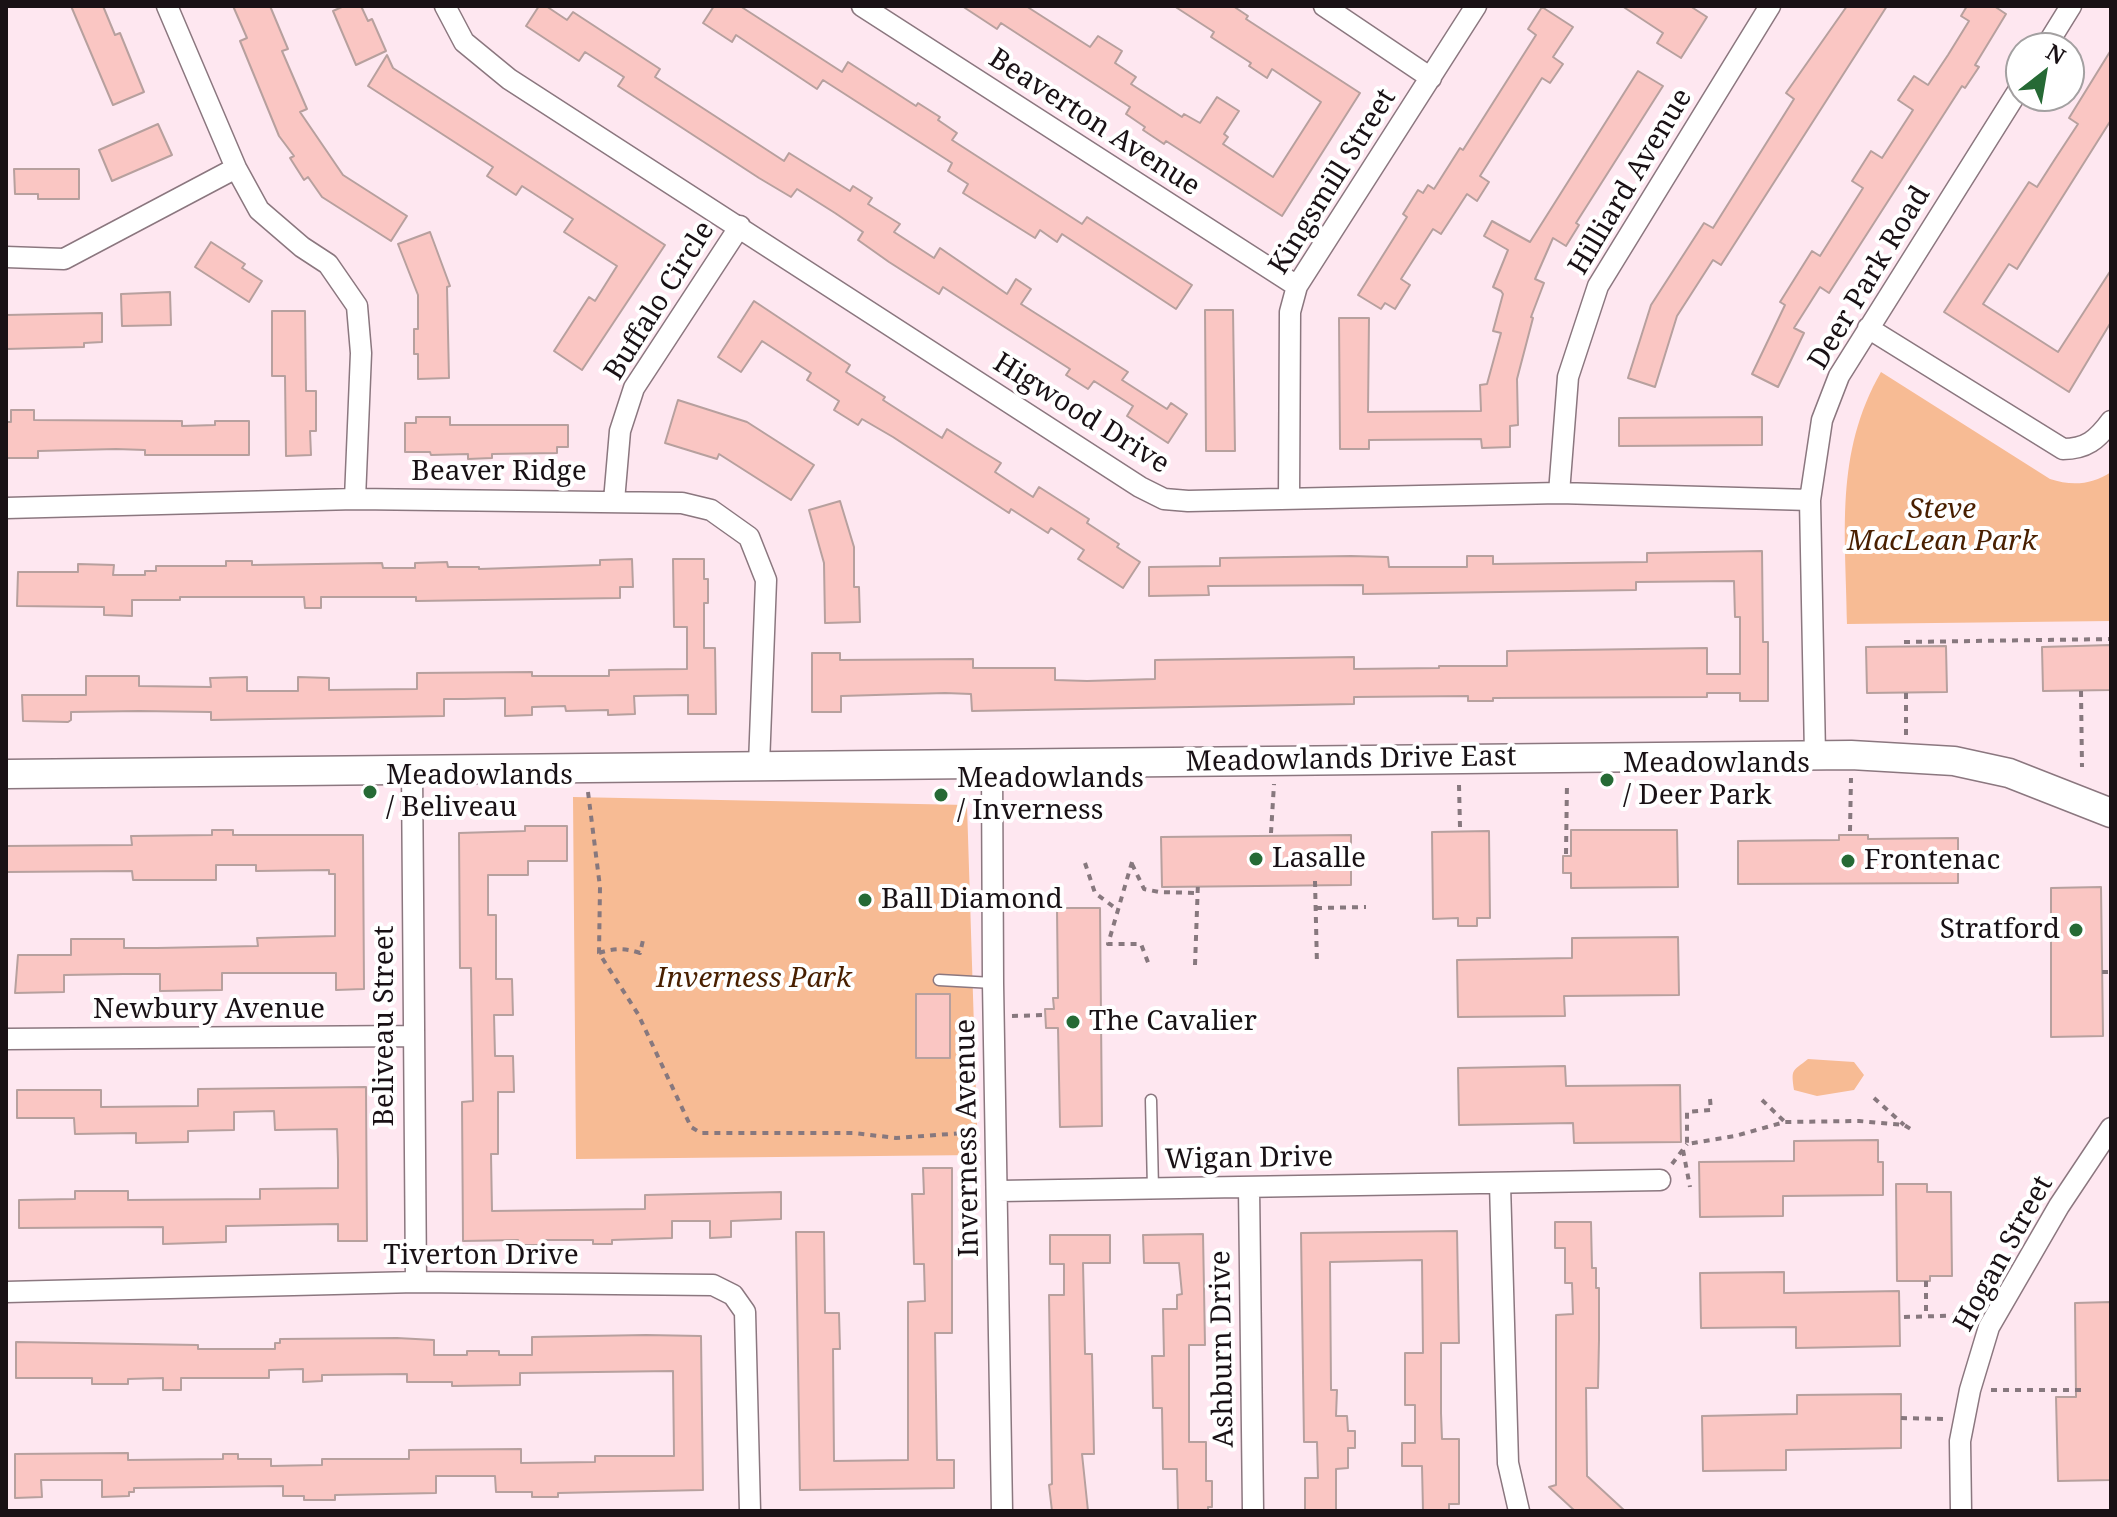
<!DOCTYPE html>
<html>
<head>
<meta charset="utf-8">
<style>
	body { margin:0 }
	#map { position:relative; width:2117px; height:1517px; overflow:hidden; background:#fee7f0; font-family:"Noto Serif",serif }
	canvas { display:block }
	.frame { position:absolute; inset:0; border:8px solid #191115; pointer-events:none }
	.north { position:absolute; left:2005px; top:32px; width:80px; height:80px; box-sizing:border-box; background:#fff; border:2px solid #a3a0a1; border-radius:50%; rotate:31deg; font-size:22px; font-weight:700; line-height:32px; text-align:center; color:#191115 }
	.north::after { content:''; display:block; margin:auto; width:28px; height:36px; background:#266a35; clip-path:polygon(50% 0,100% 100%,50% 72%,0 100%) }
</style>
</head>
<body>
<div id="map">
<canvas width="2117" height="1517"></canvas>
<div class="frame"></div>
<div class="north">N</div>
</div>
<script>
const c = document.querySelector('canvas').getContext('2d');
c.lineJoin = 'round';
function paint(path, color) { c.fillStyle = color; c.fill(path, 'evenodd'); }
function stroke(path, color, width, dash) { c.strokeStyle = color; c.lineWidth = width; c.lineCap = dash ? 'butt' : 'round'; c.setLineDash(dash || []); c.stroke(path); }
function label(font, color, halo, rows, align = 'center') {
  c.font = font + ' "Noto Serif",serif'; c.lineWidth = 8; c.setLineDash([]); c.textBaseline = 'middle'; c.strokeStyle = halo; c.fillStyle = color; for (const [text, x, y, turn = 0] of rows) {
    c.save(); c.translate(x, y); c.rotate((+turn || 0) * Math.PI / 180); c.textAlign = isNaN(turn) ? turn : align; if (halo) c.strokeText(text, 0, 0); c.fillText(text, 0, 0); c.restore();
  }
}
paint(new Path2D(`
	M1881,372l169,107c21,7 42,6 61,-7v149l-264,3c-1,-90 -13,-170 34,-252z
	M573,797l394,8 11,350 -402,4z
	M1808,1059l46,3 10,13 -10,15 -37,6 -23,-6c-3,-22 -2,-18 14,-31z`), '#f7bb94');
const building = new Path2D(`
	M71,6h32l12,29 5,-2 24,59 -31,13z
	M233,6h37l18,43 -6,2 25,58 -7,3 43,63 64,41 -16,25 -69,-44 -14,-20 -4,3 -14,-22 4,-2 -15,-20 -39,-95 7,-3z
	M344,6h17l7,15 4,-2 14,32 -30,14 -23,-54z
	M539,6h7l21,14 6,-8 87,57 -5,8 129,84 5,-8 61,38 3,-5 19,12 -4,6 32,20 -6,8 40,26 6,-10 67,46 9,-15 15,10 -10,15 107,68 -6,8 45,29 4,-6 16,11 -19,29 -41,-27 6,-10 -39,-25 -6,8 -22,-14 4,-6 -67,-43 -60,-39 -4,7 -50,-32 -31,-22 5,-8 -28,-19 -38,-24 -6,8 -32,-19 -141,-92 6,-9 -39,-25 -6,9 -53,-35z
	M714,6h26l102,66 6,-10 68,44 2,-3 22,14 -2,3 19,13 -5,7 130,84 5,-7 105,68 -16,24 -114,-75 -5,8 -17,-12 -5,8 -72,-45 5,-9 -20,-13 4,-8 -129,-83 -6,9 -81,-54 -4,7 -29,-19z
	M962,6h64l64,41 8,-11 24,15 -7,12 21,14 -5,7 51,33 2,-3 16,9 17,-26 22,14 -15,23 4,3 -5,7 50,33 48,-75 -49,-33 -5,9 -18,-12 2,-3 -40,-26 3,-5 -40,-26h59l15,10 -2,3 114,74 -78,123 -116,-75 -2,3 -21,-14 2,-3 -19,-13 4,-7 -129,-84 -4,6z
	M1622,6h68l17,11 -26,41 -24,-15 6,-10z
	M1847,6h40l-166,259 -8,-5 -36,56 -22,71 -27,-9 23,-73 53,-82 9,5 81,-129 -8,-6z
	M1967,6h27l12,8 -31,51 4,2 -14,21 -3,-2 -133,207 -9,-6 -26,41 10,5 -26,54 -26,-13 33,-69 -5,-3 32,-51 8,5 43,-68 -11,-7 19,-30 11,7 31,-48 -15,-10 16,-24 14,9 20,-30 21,-34 -8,-5z
	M1542,7l31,20 -20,30 10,7 -13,19 -8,-5 -62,98 9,6 -12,19 -10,-7 -26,40 -8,-5 -32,50 9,6 -15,24 -10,-6 -4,6 -23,-14 49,-78 -4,-3 15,-24 5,3 5,-8 6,4 26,-41 3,2 73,-115 -8,-6z
	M2111,50v70l-94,149 -8,-5 -26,40 75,48 53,-82v52l-42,70 -125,-80 85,-130 8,5 18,-28 23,-35 -9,-6z
	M387,55l6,13 272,177 -83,125 -28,-19 35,-54 6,4 22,-35 -53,-34 9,-13 -51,-33 -6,9 -29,-19 6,-9 -125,-81z
	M1638,71l25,15 -87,137 3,2 -13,21 -13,-8 -18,41 9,4 -13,34 2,1 -16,61 1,46 -8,1v21l-28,1 -1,-9 -112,1v9h-29l-1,-131h30l-1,94 113,-1 -1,-26 7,-1 14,-51 -8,-2 10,-37 -2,-3 -8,-4 15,-37 -24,-14 8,-15 38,21z
	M158,124l14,31 -60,26 -13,-31z
	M14,169h65v30h-41v-5h-23z
	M430,232l20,54 -3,1 2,91 -31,1v-25h-4v-25h4v-34l-20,-51z
	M211,242l34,22 -3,4 20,13 -13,21 -54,-35z
	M170,292l1,33 -49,1 -1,-32z
	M754,301l96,64 -4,7 39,25 -2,3 59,38 5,-9 28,18 26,16 -6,9 38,25 6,-10 50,32 -2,4 32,21 -2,3 23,15 -17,26 -45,-29 6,-9 -33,-22 -3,5 -37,-24 -2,4 -116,-76 -31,-18 -4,6 -24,-15 5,-9 -32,-21 4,-7 -49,-32 -21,31 -23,-15z
	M1205,310h28l2,141h-29z
	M272,311h33l1,80h10v40h-6l1,24 -25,1 -1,-80h-13z
	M102,313v29l-18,1v4l-78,2v-34z
	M678,400l69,22 67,43 -23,35 -72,-46 -2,5 -52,-16z
	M11,410h23v10l148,1v5l33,-1v-4h34v34h-104v-5l-29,-1 -78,2v7h-32v-36h5z
	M416,417h34v8h118v22h-11v6l-65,1v4l-24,1v-5l-37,1 -1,-3h-25v-29h11z
	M1762,417v28l-143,1v-28z
	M840,501l14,46v40h5l1,35 -35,1 -1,-60 -15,-53z
	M1762,551l1,91h5v59h-28v-8h-33v4l-214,1v3h-25v-5l-114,1v7l-382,7 -1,-17 -26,-1 -104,3v16h-29v-59h28v7l133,-1v9h82v12l32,1 68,-2v-19l199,-3v12l85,-1v-2h68v-15l200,-3v26h33v-57h-5l-1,-36 -98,1v8l-273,4v-9l-155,1 1,9 -60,1v-29l71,-1v-8l131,-2 37,1 1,10h78v-11h26v8l154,-2v-9z
	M632,559l1,28h-13v11l-204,3v-4h-95v11h-16l-1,-11h-124v3h-48v16l-28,-1v-8l-87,-1 1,-34h60v-8l36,1 -1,10h32v-4h11v-5h70v-5h26v4l130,-2 1,5h32v-5l32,-1 1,5h31v2l121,-4v-5z
	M673,559h31v20h4v24h-4v45h11l1,66h-28v-19l-54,1 1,18 -27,1v-5l-42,1 -1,-5 -33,1v8l-27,1v-18l-41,1h-20v17l-233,4v-8l-72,-1 -68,1v8l-3,2 -45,-1 -1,-26h64v-19h53v10l72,1 -1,-9 37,-1v14h51v-14l31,1v12l88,-1v-16l115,-1v4h77v-6l78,-1v-42h-13z
	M2111,645v45l-68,1 -1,-44z
	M1946,646l1,46 -80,1 -1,-46z
	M525,826h42v35h-39v14h-40v40h8v64h16l1,36h-19l1,41h18l1,36h-16v62h-7l1,57 153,-2v-14l136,-3v27l-50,2v16l-21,1v-17h-38v17l-60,2v4h-19v-4h-49l1,5h-27v-5l-55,1 -1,-139 11,-1 -2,-133h-11l-1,-135 66,-2z
	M212,830h21v5h130l1,154 -28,1v-17h-114v17l-62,1v-17h-36l-60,1v17l-49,1 3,-38h53v-16h53v9h33l101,-2 -1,-8 78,-2v-62h-6v-4l-73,1v-6h-40v15h-83l-1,-9 -126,1v-26l126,-1 -1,-9 81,-1z
	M1571,830h106l1,57 -107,1v-15h-8v-17h8z
	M1489,831l1,87h-13v8h-19v-8l-25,1 -1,-87z
	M1351,835v50l-189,2 -1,-50z
	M1839,835h29v4l90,-1v45l-220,1v-43l101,-1z
	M2101,887l2,149 -52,1v-149z
	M1057,908h43l2,218 -42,1 -2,-99h-12l-1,-19h9l-1,-11h5z
	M1678,937l1,58 -115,1 1,20 -107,1 -1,-57 115,-2v-20z
	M916,994h34v64h-34z
	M1565,1066l1,20 114,-1 1,57 -107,1 -1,-20 -114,2 -1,-57z
	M366,1087l1,154h-29v-17l-112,2v16l-63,2v-17l-144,1v-28l56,-1v-8h53v9l132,-1v-10l78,-1v-28l-1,-31 -62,1 -1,-19 -40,1v18l-46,1v11l-52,1v-10l-61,1 -1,-16h-57v-28h84v17l97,-1v-17z
	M1878,1140v22h5v33l-100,1v20l-83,1 -1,-55 95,-1v-20z
	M923,1168h29v165h-17l2,127h17v28l-154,2 -4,-258h28l1,81h14l1,36h-7l1,112 74,-1v-158l17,-1 -1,-37h-10l-2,-70h12z
	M1896,1184h31v8h24l1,84h-22v5h-33z
	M1555,1222h36l1,46h4v20h3v52l-1,48h-12l1,88 38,35h-50l-26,-24 7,-2v-170l17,-1 -1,-31h-7v-35h-10z
	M1457,1231l2,112h-18v70l1,26h17v65h-10v7h-26l-1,-45h-20v-23h13v-38h-10v-52h18l-1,-93 -92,2 1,128h6l-1,26h11l1,15h7v17h-7v20l-12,1v42h-31v-33h13l-1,-36h-13l-3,-209z
	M1203,1234l2,111h-16v97h17v39h6v26h-4v4h-30l-1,-42h-14l-1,-61h-9l-1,-52h12l-1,-47h14v-14l5,-1 -3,-31h-35l-1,-28z
	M1050,1235h60v28h-27l2,91h7l2,100h-12l6,57h-36l-3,-26 3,-1 -3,-189h15v-31h-14z
	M1784,1272v21l115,-2 1,55 -104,2v-21l-95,1 -1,-55z
	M2111,1302v178l-53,1 -2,-84h20l-1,-94z
	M646,1335l55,1 2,154 -145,3v4h-26v-5h-36l-1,-16h-59v17l-101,2v5h-31v-4h-21v-10l-149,2v4h-5v4l-27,1v-17h-61l1,17 -27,1v-44l113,-1v7l95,-1v-5h15v5h33v7l51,-1v-6h87v-9l112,-1v14l74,-1v-6h79l-1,-85 -153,2v12l-68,1v-4h-45v-8l-85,1v6l-19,1v-13l-34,1v8h-88v12h-18v-12l-35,1v5h-36v-6h-76v-36l182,3v4h77v-6h5v-4l117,-1 37,2v15h33v-4h32v4h33v-18z
	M1901,1394v54l-115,2v20l-83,1 -1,-55 95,-2v-19z`);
paint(building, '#fac6c3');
stroke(building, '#b7a09e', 2);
const lane = new Path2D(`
	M939,980l54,3
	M1151,1100l2,89`);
const street = new Path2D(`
	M167,6l69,162 23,42 43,37 26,17 29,42 4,47 -6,146
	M445,6l19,36 45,37 631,408 24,12 24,2 371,-8 251,7
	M862,6l435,280
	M1324,6l107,72
	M2045,48l26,-42
	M6,257l58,2 172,-91
	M1868,328l195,121c23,0 34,-9 48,-28
	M1559,493l9,-116 30,-91 172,-280
	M1289,499l1,-187 7,-26 179,-280
	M614,501l6,-70 14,-43 106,-162
	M6,508l349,-9 327,4 29,7 38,27 17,43 -7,185
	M1815,755l-5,-255 12,-80 17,-44 182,-290
	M992,763l1,220 9,528
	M412,769l4,513
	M6,1039l406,-3
	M1500,1184l8,279 11,48
	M1249,1187l4,324
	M999,1191l661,-11
	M6,1292l410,-10 297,3 20,10 12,17 5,199
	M1961,1511l-1,-70 10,-51 19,-63 70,-121 52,-78`);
const secondary = new Path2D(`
	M6,774l1845,-19 103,6 55,12 102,40`);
stroke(lane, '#8b777f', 13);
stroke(street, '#8b777f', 23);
stroke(secondary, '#8b777f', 31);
stroke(new Path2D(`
	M1904,642l207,-3
	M2081,691l1,76
	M1906,735v-42
	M1459,785l1,42
	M588,792l12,95 -1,66 39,61 53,113 10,6h153l42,5 81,-6
	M1850,831l1,-53
	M1271,833l3,-49
	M1566,854l1,-71
	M1132,862l-24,82h33l8,21
	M1085,863l10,30 23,17
	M1132,864l12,25 15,3 38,1
	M1315,881l2,84
	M1316,908l50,-1
	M599,953c15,-5 26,-5 41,0l4,-17
	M1195,965l3,-83
	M2102,972h9
	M1012,1016l33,-1
	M1874,1098l30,27
	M1710,1099l1,11 -24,2v32l48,-8 50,-14 74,-1 45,4 10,6
	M1762,1100l23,22
	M1683,1150l7,37
	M1672,1164l15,-20
	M1926,1281v35
	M1904,1317l70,-2
	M1991,1390h93
	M2110,1390h1
	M1901,1418l46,1`), '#87787e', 4, [6, 6]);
stroke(lane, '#fff', 10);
stroke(street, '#fff', 20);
stroke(secondary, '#fff', 28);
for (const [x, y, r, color] of [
	[1607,780,8,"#266a35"],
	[370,792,8,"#266a35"],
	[941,795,8,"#266a35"],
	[1256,859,8,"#266a35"],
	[1848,861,8,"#266a35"],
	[865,900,8,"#266a35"],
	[2076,930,8,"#266a35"],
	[1073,1022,8,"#266a35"]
]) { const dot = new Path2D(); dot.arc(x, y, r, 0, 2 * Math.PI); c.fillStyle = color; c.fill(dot); stroke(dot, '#fff', 3); }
label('28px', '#191115', '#fff', [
	["Beaverton Avenue",1094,123,33],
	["Kingsmill Street",1333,182,-58],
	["Hilliard Avenue",1631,182,-59],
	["Deer Park Road",1870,278,-59],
	["Buffalo Circle",660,301,-58],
	["Higwood Drive",1081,414,32],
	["Beaver Ridge",499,472],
	["Meadowlands Drive East",1351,760,-1],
	["Newbury Avenue",209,1010],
	["Beliveau Street",385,1026,-90],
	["Inverness Avenue",968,1138,-91],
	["Wigan Drive",1249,1159,-1],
	["Hogan Street",2004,1254,-61],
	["Tiverton Drive",481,1256],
	["Ashburn Drive",1223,1349,-91]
]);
label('italic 28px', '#491f00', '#fff', [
	["Steve",1942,510],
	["MacLean Park",1942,542],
	["Inverness Park",754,979]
]);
label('28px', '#191115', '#fff', [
	["Meadowlands",1623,764],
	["/ Deer Park",1623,796],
	["Meadowlands",386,776],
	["/ Beliveau",386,808],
	["Meadowlands",957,779],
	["/ Inverness",957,811],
	["Lasalle",1272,859],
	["Frontenac",1864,861],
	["Ball Diamond",881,900],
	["Stratford",2060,930,"right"],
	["The Cavalier",1089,1022]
], 'left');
</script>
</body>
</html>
